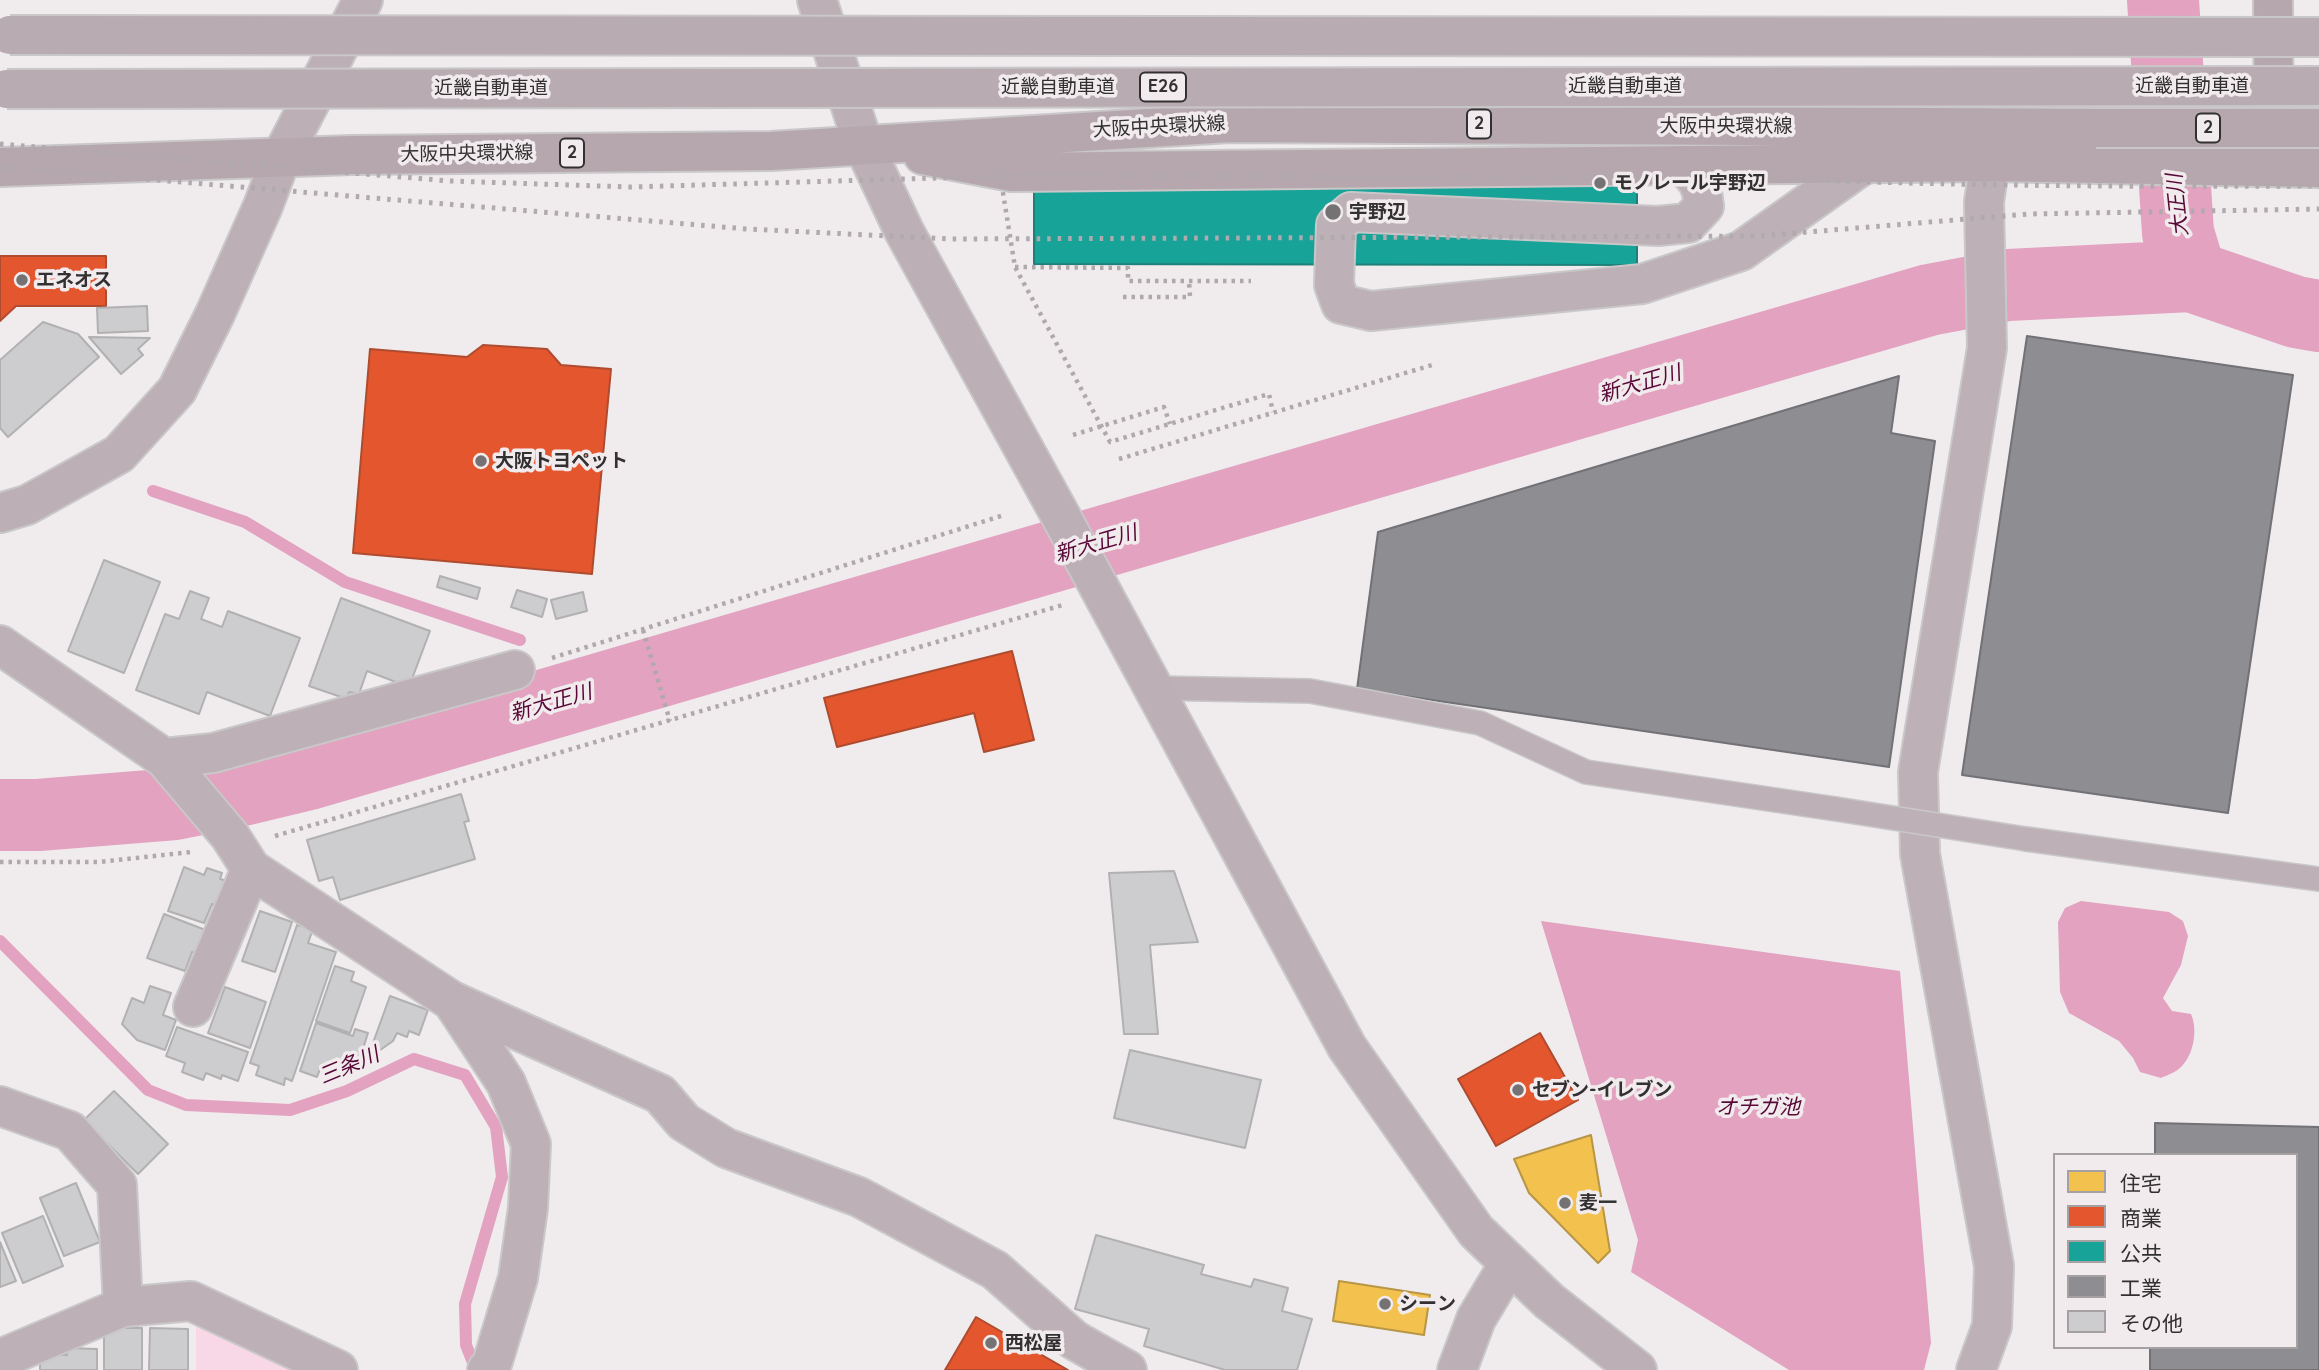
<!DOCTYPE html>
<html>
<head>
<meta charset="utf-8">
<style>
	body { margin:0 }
	#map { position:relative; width:2319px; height:1370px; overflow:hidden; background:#f0ecee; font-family:Quicksand,"Noto Sans JP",sans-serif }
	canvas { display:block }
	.legend { position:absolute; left:2053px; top:1153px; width:245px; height:196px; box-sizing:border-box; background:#f1ebed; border:2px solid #a5a0a1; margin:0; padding:9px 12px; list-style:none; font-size:21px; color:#323030 }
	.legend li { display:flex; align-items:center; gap:14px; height:35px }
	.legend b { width:35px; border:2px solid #a5a0a1 }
</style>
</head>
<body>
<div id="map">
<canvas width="2319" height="1370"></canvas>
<ul class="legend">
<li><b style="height:19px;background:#f2c14e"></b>住宅</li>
<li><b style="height:19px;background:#e4572e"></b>商業</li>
<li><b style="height:19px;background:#17a398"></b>公共</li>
<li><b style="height:19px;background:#8d8d92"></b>工業</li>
<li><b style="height:19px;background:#cdccce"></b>その他</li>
</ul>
</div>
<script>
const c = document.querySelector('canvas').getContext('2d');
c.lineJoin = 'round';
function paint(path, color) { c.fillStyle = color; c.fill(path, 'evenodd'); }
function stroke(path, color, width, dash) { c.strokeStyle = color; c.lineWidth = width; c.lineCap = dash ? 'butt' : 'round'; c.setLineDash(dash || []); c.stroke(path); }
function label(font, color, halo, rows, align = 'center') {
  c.font = font + ' Quicksand,"Noto Sans JP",sans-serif'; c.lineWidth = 7; c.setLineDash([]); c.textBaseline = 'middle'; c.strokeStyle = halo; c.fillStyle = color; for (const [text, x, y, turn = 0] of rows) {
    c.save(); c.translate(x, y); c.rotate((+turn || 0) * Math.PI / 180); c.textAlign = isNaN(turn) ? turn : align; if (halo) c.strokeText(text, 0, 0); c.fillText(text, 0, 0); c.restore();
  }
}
paint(new Path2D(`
	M196,1326l96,44h-96z`), '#f8d8e6');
paint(new Path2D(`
	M2081,901l88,11 14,9 5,15 -7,29 -18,33 9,13 19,3c7,16 3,40 -10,53 -5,5 -13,8 -20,11l-21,-6 -7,-14 -14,-17 -50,-28 -9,-21 -2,-70 7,-14z
	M1541,921l359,50 31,372 -7,27h-135l-158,-98 7,-32z`), '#e2a2c0');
const homes = new Path2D(`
	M1591,1135l19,116 -12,12 -69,-70 -15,-34z
	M1339,1281l91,14 -6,40 -91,-14z`);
paint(homes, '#f2c14e');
stroke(homes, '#b89645', 2);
const shops = new Path2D(`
	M0,256h106v50h-90l-16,15z
	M483,345l64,4 14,16 50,4 -19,205 -239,-21 17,-204 97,8z
	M1012,651l22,89 -50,12 -10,-39 -137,34 -13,-49z
	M1540,1033l38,67 -82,46 -38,-67z
	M976,1317l92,53h-123z`);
paint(shops, '#e4572e');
stroke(shops, '#af4b2f', 2);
const public = new Path2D(`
	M1034,165l603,1v99l-603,-1z`);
paint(public, '#17a398');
stroke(public, '#1f8079', 2);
const industry = new Path2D(`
	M2027,336l266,39 -65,438 -266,-38z
	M1899,376l-8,57 44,8 -46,326 -532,-78 21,-157z
	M2155,1123l164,4v243h-169v-23h146v-192h-141z`);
paint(industry, '#8d8d92');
stroke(industry, '#727175', 2);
stroke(new Path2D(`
	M153,491l92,31 100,60 175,58
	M584,663l40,19
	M0,941l148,149 38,15 104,5 57,-19 67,-32 51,16 31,52 6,50 -37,127 1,41 10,25`), '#e2a2c0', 12);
stroke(new Path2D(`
	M2163,0l15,233 13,43
	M0,815h38l137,-11 59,-12 75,-18 1620,-474 79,-15 183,-9 105,36 23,4`), '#e2a2c0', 72);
const building = new Path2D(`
	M147,306l1,25 -50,2 -1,-25z
	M43,322l35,12 21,23 -91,80 -8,-9v-68z
	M89,337l61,1 -12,11 5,6 -22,19z
	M104,560l56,22 -36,91 -56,-22z
	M440,576l40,12 -3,11 -40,-12z
	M517,590l30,9 -5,18 -31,-10z
	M190,591l19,7 -8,21 21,8 6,-16 72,27 -30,78 -63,-24 -8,22 -63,-24 29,-76 14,5z
	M583,592l4,19 -31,8 -5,-19z
	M341,598l89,33 -21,56 -42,-16 -8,23 -10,-2 -2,7 -38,-13z
	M461,794l8,27 -5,1 11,37 -135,41 -7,-23 -14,4 -12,-41z
	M184,867l20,8 3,-7 15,5 -2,6 8,2 -9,25 -7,-2 -8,19 -36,-12z
	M1174,871l24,71 -48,3 8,89h-34l-15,-161z
	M260,911l32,11 -17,50 -33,-11z
	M164,914l44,17 -9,24 -7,-3 -7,19 -38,-13z
	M297,925l16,4 -5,14 28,9 -44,129 -7,-3 -1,7 -28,-10 3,-9 -9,-3z
	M335,966l19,6 -3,9 15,6 -16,46 -34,-12z
	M150,986l21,7 -8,22 13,5 -11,30 -28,-10 -15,-16 10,-26 12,5z
	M225,987l41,15 -16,46 -42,-15z
	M390,996l38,14 -9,25 -10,-4 -2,6 -10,-4 -4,8 -17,12 -6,-2z
	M316,1023l37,13 2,-7 13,4 -8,25 -5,-2 -4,12 -11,-4 -2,6 -16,-6 -5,13 -17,-6z
	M177,1027l71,25 -10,29 -16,-6 -1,4 -15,-6 -3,7 -21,-8 3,-9 -19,-7z
	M1130,1050l131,30 -16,68 -131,-30z
	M114,1091l54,53 -30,30 -54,-54z
	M76,1183l24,59 -36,14 -24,-58z
	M43,1216l20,50 -40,17 -21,-50z
	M1096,1235l108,30 -3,9 50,13 3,-8 34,9 -6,23 30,8 -15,51h-72l-81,-24 5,-17 -74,-20z
	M0,1242l16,39 -16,6z
	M104,1328h38v42h-38z
	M150,1328l38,1v41h-39z
	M67,1348l30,1v21h-57v-15h27z`);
paint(building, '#cdccce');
stroke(building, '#b1b1b2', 2);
const lane = new Path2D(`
	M1153,688l157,3 170,32 106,49 250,37
	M2026,839l293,40`);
const street = new Path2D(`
	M1681,165c17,12 21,21 23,41l-16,17 -30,3 -307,-14 -15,13 -2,60 7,19 30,7 271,-27 99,-33 124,-88
	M0,645l164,113 66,78 21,33 201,132 208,93 24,28 42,26 133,49 136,73 79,70 53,30
	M164,758l49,-5 302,-83
	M452,1001l54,82 25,61 -3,64 -10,70 -26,86 -5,6
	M193,1007l58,-138
	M0,1106l70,25 47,54 6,122
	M0,1359l123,-52 68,-6 147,69
	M1976,1370l16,-44 2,-60 -74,-412 -2,-82 69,-424 -3,-146 6,-40`);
const secondary = new Path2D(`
	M817,0l46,144 41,87 154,280 289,536 129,184 73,70 88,69
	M0,513l27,-8 92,-51 58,-64 38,-76 48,-108 18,-48 82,-158
	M1457,1370l19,-51 33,-55`);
const primary = new Path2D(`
	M2273,0l1,162
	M923,155l89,17 978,-10 329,6
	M0,167l352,-12 419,-4 459,-28 866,5`);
stroke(lane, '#c9c7c8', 26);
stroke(street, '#c9c7c8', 42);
stroke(secondary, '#c9c7c8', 42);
stroke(primary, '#c9c7c8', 42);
stroke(new Path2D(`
	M1015,267l113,1v13h123
	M1123,297h67l-1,-16
	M1073,435l91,-28 6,17
	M1119,459l313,-94
	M643,630l27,91
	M552,658l452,-143
	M275,836l791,-232
	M0,862h99l92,-10`), '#b1a8ac', 4.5, [3.5, 5]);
stroke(lane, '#bdb0b6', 23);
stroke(street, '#bdb0b6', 38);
stroke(secondary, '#bcafb5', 38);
stroke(primary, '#b5a7ad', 38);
stroke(new Path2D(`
	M0,144l450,37 180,6 411,-12 716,3c188,8 375,9 562,8
	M0,167l747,62 203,10 809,-3 269,-22 291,-5`), '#b0a9ad', 5, [3.5, 7]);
const laneBridge = new Path2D(`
	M1836,809l190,30`);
const primaryBridge = new Path2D(`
	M2096,128h223`);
const highwayBridge = new Path2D(`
	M10,35l2309,2
	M7,89l2312,-3`);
stroke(laneBridge, '#c9c7c8', 26, []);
stroke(primaryBridge, '#c9c7c8', 42, []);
stroke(highwayBridge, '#c9c7c8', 42, []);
stroke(new Path2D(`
	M992,125l23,142 95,175 159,-48 4,18`), '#b1a8ac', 4.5, [3.5, 5]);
stroke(laneBridge, '#bdb0b6', 23);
stroke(primaryBridge, '#b5a7ad', 38);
stroke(highwayBridge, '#b9abb2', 38);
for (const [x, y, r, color] of [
	[1600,183,7,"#747272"],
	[1333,212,9,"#747272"],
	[22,280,7,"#747272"],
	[481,461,7,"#747272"],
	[1518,1090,7,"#747272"],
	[1565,1203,7,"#747272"],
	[1385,1304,7,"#747272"],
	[991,1343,7,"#747272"]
]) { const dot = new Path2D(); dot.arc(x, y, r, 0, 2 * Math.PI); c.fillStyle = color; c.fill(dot); stroke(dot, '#f1ebed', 2.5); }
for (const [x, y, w] of [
	[1163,87,46],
	[1479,124,24],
	[2208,128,24],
	[572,153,24]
]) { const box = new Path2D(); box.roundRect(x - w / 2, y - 14.5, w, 29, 5); c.fillStyle = '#f1ebed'; c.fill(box); stroke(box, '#323030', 2); }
label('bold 18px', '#323030', null, [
	["E26",1163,87],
	["2",1479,124],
	["2",2208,128],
	["2",572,153]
]);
label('19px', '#323030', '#f1ebed', [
	["近畿自動車道",1625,86],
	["近畿自動車道",2192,86],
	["近畿自動車道",1058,87],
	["近畿自動車道",491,88],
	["大阪中央環状線",1726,126],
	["大阪中央環状線",1159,127,-3],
	["大阪中央環状線",467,154,-1]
]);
label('bold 19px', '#323030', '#f1ebed', [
	["モノレール宇野辺",1614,183],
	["宇野辺",1349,212],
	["エネオス",36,280],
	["大阪トヨペット",495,461],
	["セブン-イレブン",1532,1090],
	["麦一",1579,1203],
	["シーン",1399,1304],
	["西松屋",1005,1343]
], 'left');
label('italic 21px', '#580837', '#f1ebed', [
	["大正川",2178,205,-96],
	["新大正川",1640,384,-16],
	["新大正川",1096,544,-16],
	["新大正川",551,703,-16],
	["三条川",349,1066,-23],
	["オチガ池",1758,1108]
]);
</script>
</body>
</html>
